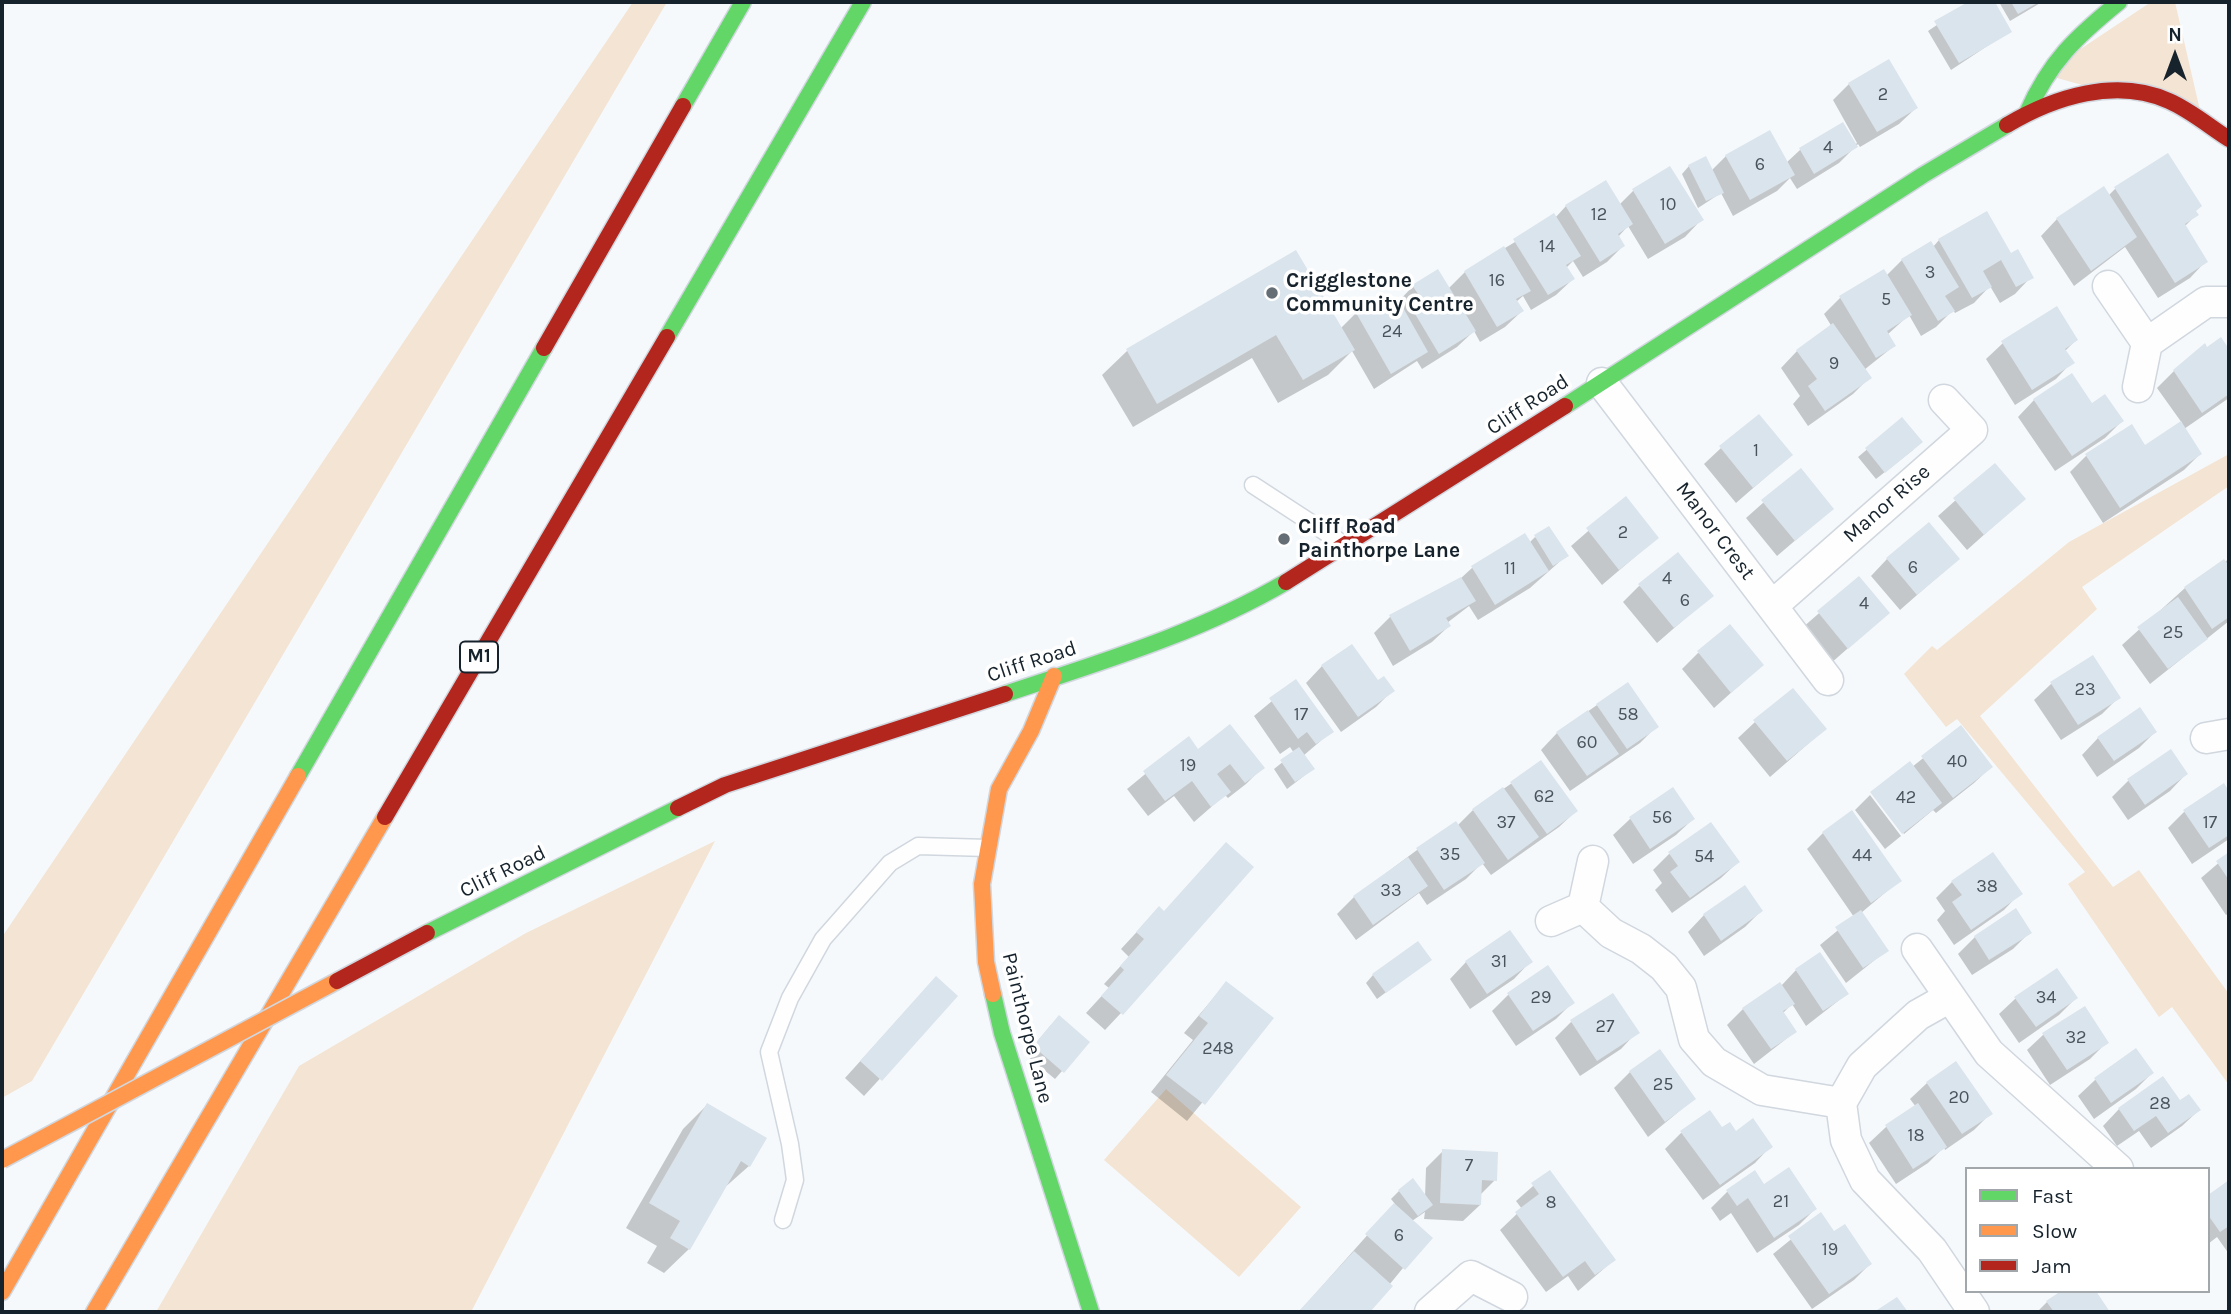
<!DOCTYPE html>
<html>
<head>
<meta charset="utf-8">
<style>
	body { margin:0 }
	#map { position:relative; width:2231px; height:1314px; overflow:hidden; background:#f6f9fc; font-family:Karla,sans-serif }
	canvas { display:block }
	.frame { position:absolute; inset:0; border:4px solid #17232c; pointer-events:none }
	.legend { position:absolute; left:1965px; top:1167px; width:245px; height:126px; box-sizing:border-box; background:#fff; border:2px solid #a2a7ab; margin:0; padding:9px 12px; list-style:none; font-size:21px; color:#17232c }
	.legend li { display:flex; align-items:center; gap:14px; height:35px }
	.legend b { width:35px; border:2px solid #a2a7ab }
	.north { position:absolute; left:2140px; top:21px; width:70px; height:70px; -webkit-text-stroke:5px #fff; paint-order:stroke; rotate:0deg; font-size:19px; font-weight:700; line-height:28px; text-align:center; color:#17232c }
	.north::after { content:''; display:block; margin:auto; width:24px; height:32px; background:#17232c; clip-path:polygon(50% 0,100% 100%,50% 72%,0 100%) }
</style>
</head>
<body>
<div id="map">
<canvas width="2231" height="1314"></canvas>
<div class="frame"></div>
<ul class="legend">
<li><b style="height:9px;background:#63d668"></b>Fast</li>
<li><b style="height:9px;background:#ff974d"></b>Slow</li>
<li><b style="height:9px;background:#b3261e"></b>Jam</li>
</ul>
<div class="north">N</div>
</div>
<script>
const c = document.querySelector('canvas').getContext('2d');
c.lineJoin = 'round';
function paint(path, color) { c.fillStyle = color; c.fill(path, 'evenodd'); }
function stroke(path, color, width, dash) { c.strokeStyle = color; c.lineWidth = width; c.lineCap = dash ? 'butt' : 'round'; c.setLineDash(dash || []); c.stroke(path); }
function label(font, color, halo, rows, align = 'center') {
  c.font = font + ' Karla,sans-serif'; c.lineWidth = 7; c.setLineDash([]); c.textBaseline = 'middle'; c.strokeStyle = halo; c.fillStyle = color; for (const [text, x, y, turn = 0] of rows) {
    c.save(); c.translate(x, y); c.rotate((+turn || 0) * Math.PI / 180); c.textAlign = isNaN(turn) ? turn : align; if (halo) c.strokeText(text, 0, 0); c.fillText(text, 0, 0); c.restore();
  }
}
paint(new Path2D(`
	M633,2h34l-635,1079 -30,17v-161z
	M2151,2h24l27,117 -159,-45z
	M2229,454v32l-147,101 15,22 -117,107 133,171 26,-17 90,124v91l-57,-78 -13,10 -91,-133 17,-12 -128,-153 -11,8 -42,-53 28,-28 5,4 132,-108z
	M715,841l-244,471h-315l143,-246 227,-133z
	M1166,1089l135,118 -62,70 -135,-117z`), '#f3e4d4');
paint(new Path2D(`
	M1971,2h22l17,29 -59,39 -23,-39z
	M1999,2h43l-32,19z
	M1849,84l67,24 -17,16 -39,23 -2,-3 -19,19 -42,26 -7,-11 -13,13 -44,25 -12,-23 -23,15 -16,-34 7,-8 22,5 15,-15 60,7 14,-13 42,-26 13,21 2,-2 -24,-43z
	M1669,169l32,51 -16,17 -37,22 -20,-33 -10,11 5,9 -16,16 -24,15 -10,-16 -7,7 7,11 -17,16 -25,15 -8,-14 -7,6 6,9 -17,16 -25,15 -6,-11 -17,16 -35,22 -5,-8 -43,28 -22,-38 -24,24 -50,28 -26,-45 -119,69 -31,-52 25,-24 168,-99 45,77 16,-16 22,-14 9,15 13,-7 -3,-4 16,-17 35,3 17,-17 90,-54 11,-12 53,-1 14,-14z
	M2116,188l80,27 -12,12 22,34 -16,17 -32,20 -33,-51 -51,39 -33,-50 16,-17 51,-23z
	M1939,240l72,16 20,21 -16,17 -15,9 -10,-17 -16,17 -19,10 -2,-3 -17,17 -15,9 -12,-21 -22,20 7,11 -30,24 5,8 -16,16 -45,32 -15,-22 7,-8 -19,-28 16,-17 35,-24 -8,-13 16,-16 46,-22 16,-16 31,-13z
	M2221,339l8,13v46l-45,31 16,25 -16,16 -81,53 -33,-51 16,-16 58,-9 38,-24 -25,-35 17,-17z
	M2076,340l-11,11 7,11 -16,17 -41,26 -29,-46 17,-16z
	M2034,400l57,5 31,16 -17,17 -50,33 -37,-54z
	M1902,420l11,30 -37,29 -18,-22z
	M1721,448l70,7 -55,48 -32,-39z
	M1995,465l29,34 -57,51 -29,-34z
	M1800,470l32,39 -55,47 -31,-38z
	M1625,499l32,39 -55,47 -31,-39z
	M1524,535l5,8 6,-6 31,19 -36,32 -52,32 -9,-14 -22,17 2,3 -17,16 -39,24 -19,-33 16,-16 70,-38 12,-11z
	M1887,559h71l-58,51 -29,-34z
	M2229,559v62l-79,63 -28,-39 63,-57z
	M1859,578l29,35 -58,51 -29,-35z
	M1639,586l72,10 -54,47 -34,-41z
	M1698,653l64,12 -48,43 -32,-39z
	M2092,657l27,40 -17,17 -41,26 -27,-40 17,-16z
	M1322,666l55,17 15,8 -16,16 -35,25 -35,-49z
	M1296,681l35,51 -28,24 10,13 -26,20 -13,-20 20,-16 -4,-6 -10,7 -26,-38z
	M1597,705l60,21 -17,17 -70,48 -29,-41 16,-17z
	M2140,710l15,22 -16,16 -42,29 -15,-22 16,-17z
	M1755,722l70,7 -55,48 -32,-39z
	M1961,728l30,39 -17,16 -38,30 -3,-3 -29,24 -31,-41 39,-26z
	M1188,739l9,12 65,17 -16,16 -18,14 -3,-3 -31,27 -20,-26 -26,20 -21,-27z
	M2170,752l16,22 -16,17 -42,29 -16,-23 16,-16z
	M1512,783l64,28 -17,16 -68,48 -9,-12 -16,16 -39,26 -8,-12 -63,47 -19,-26 17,-17 63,-47 39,-27 1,3 16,-16z
	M2224,786l5,8v45l-37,25 -24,-36 16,-16z
	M1673,790l20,29 -17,16 -43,29 -20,-29 17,-16z
	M1870,795l31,41 -16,13 -30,-39z
	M1823,833l76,48 -38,32 25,38 -40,32 -26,-38 34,-28 -47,-68z
	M1669,854l69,8 -17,16 -49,35 -17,-23 7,-7 -9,-13z
	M2229,854v59l-3,2 -25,-37z
	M1952,882l68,11 -16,17 -50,35 -17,-25 8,-9 -9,-13z
	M1159,908l-38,105 -16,17 -19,-17 23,-25 -5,-4 25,-27 -8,-8z
	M1761,911l-16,16 -41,29 -16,-24 16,-17z
	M2016,911l13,22 -16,16 -41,26 -14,-21 17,-17z
	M1510,933l20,29 -16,17 -44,30 -20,-30 16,-17z
	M1429,960l-52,39 -11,-16 7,-8z
	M1548,967l24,36 -16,16 -40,27 -24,-35 16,-16z
	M1796,970l51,24 -41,32 -14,-22 -9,9 12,19 -41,32 -27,-39 16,-16 38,-23z
	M1226,983l45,36 -84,102 -36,-29 42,-52 -9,-7z
	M920,995l36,1 -92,100 -19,-18z
	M2016,998h60l-17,17 -40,28 -20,-29z
	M1571,1022l66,10 -16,17 -41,27 -25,-38z
	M1051,1025l11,46 -7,8 -29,-24z
	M2044,1034l62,9 -16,16 -40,26 -23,-35z
	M2136,1051l16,22 -16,16 -42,30 -16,-23 17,-16z
	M1630,1072l64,27 -46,38 -34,-49z
	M1927,1083l63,31 -16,16 -29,20 -1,-3 -16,16 -32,21 -27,-41 17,-16 30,-20 -6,-8z
	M707,1105l58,33 -16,28 -26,23 -34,60 -25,24 -17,-10 10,-17 -31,-18 57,-99z
	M2119,1109l80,1 -17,16 -31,22 -12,-17 -22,15 -14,-20z
	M1722,1130l49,16 -16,17 -52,37 -38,-51 16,-16z
	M1443,1151l52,29 -15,15v10l-17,16 -39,-2 1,-7 -13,9 -9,47 -36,44h-68l96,-108 -4,-5 8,-8 26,6 1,-29z
	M1549,1172l65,88 -36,31 -10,-15 -22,16 -46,-62 22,-21 -6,-8z
	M1755,1173l9,13 51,23 -16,16 -42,28 -26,-40 -11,8 -9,-13 16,-16z
	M2229,1182v72l-12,-17 -9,7v-47z
	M1821,1215l13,18 36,31 -16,16 -42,29 -39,-55z
	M2094,1291l14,21h-71l10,-10z`), '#0003');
paint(new Path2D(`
	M1968,2h27l17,30 -53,31 -25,-42z
	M2011,2h28l-21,12z
	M1889,59l29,49 -41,24 -29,-49z
	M1843,122l15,25 -44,27 -15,-26z
	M1770,130l25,45 -45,25 -25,-45z
	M2168,153l34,53 -6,5 3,4 -14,9 23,38 -33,21 -61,-96z
	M1706,156l18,37 -18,8 -18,-36z
	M1670,166l34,54 -39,24 -33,-55z
	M1606,180l27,44 -15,10 7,12 -25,16 -35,-57z
	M2104,186l33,51 -46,34 -35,-53z
	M1987,211l24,42 7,-4 16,29 -18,9 -15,-27 -18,11 9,16 -20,11 -34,-59z
	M1554,213l27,43 -15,9 9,14 -27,16 -35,-56z
	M1931,241l28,46 -14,9 10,15 -17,10 -37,-62z
	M1504,246l27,45 -15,8 8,12 -27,16 -33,-56z
	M1296,250l59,100 -52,30 -27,-45 -119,69 -31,-55z
	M1438,269l38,62 -37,23 -28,-47 11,-7 -10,-15z
	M1884,269l28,46 -25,16 9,15 -20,12 -37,-62z
	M1379,297l8,15 14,-8 27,48 -37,22 -36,-63z
	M2057,306l21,34 -13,9 10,14 -43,27 -31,-49z
	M1833,323l39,55 -47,33 -17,-25 9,-7 -21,-29z
	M2221,337l8,12v45l-27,19 -29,-43 32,-27 2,4z
	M2072,373l20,30 13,-9 19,27 -52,35 -39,-57z
	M1759,414l34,41 -40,33 -34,-42z
	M1902,417l21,25 -38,31 -20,-25z
	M2181,421l21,33 -82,54 -35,-54 47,-30 13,21z
	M1995,463l31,36 -42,36 -31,-37z
	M1801,468l33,41 -39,32 -34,-41z
	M1626,496l33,42 -40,32 -33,-42z
	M1929,522l31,37 -43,36 -31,-37z
	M1549,526l20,30 -16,10 -19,-31z
	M1525,533l24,38 -54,34 -24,-39z
	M1678,552l36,44 -40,32 -36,-44z
	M2224,559l5,7v51l-17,12 -28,-42z
	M1859,576l31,37 -42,36 -31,-38z
	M1461,577l15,24 -30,17 5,8 -41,25 -21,-36z
	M2178,597l30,42 -40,30 -31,-42z
	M1730,624l34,41 -33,28 -34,-42z
	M1352,644l26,36 6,-4 11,15 -37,26 -37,-52z
	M2093,655l28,43 -43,27 -28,-43z
	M1296,679l38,53 -18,12 -9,-12 -9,7 -29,-41z
	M1628,682l31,45 -32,22 -31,-45z
	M1793,688l34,41 -40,32 -34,-41z
	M2140,707l17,25 -43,29 -17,-24z
	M1588,710l31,44 -32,22 -31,-44z
	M1230,724l35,44 -20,15 -15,-19 -13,10 14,18 -20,15 -19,-26 -27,20 -22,-30 46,-35 9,13z
	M1961,725l32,42 -40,31 -32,-42z
	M1299,747l16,22 -20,13 -15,-22z
	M2171,749l17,25 -43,31 -18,-26z
	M1541,760l37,51 -31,23 -37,-52z
	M1910,761l32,42 -40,31 -32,-42z
	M2224,783l5,8v44l-20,13 -26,-38z
	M1503,787l36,50 -31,23 -36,-51z
	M1673,787l22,32 -45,30 -21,-32z
	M1852,810l50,71 -31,22 -49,-71z
	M1456,821l29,42 -41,27 -28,-42z
	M1711,822l29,40 -50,36 -20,-26 8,-6 -10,-14z
	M1226,842l28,25 -131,148 -22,-19 23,-26 -4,-4 24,-27 -8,-7 23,-26 5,5z
	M1993,852l30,42 -52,36 -19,-28 10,-7 -11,-14z
	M2229,852v28l-13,-19z
	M1408,857l20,29 -55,39 -20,-29z
	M1745,885l18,26 -42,30 -18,-27z
	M2016,908l16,25 -43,27 -15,-24z
	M1861,910l28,41 -26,17 -28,-41z
	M1510,930l23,32 -46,32 -22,-33z
	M1418,941l14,19 -46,33 -14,-19z
	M1820,952l29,42 -26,17 -28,-42z
	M1548,965l27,38 -42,28 -26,-38z
	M2057,968l21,30 -42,29 -22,-30z
	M936,976l22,20 -76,85 -22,-20z
	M1226,981l48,37 -69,87 -39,-30 42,-52 -9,-7z
	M1780,982l15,22 -12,7 14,21 -26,17 -29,-41z
	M1613,993l27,40 -43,28 -27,-41z
	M2085,1006l24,37 -42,27 -25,-37z
	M1059,1015l31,27 -26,31 -31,-27z
	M2136,1048l18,25 -43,30 -17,-25z
	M1660,1049l36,50 -31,23 -36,-51z
	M1956,1061l37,53 -31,20 -36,-52z
	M2163,1076l17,24 9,-6 12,16 -33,23 -12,-17 -22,15 -16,-23z
	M707,1103l60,35 -17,29 -9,-6 -51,89 -20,-12 10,-17 -31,-18z
	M1918,1103l29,44 -34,22 -28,-44z
	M1710,1110l12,17 8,-5 6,9 17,-13 20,29 -53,38 -40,-54z
	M1442,1149l56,3 -1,29 -15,-1 -1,25 -41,-2z
	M1789,1167l28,42 -43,29 -26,-40 -11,8 -11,-16 29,-20 9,14z
	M1550,1170l66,90 -21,15 -10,-14 -22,16 -48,-65 24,-18 -8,-11z
	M1413,1178l20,27 -15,11 -20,-26z
	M2229,1180v46l-9,6 -12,-17v-20z
	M1394,1203l39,35 -28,32 -40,-36z
	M1821,1212l13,19 11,-7 27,40 -43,30 -41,-58z
	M1354,1251l39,35 -23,26h-72z
	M2061,1291h35l14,21h-56l-8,-11z
	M1897,1297l11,15h-34z`), '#dae4ec');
const lane = new Path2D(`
	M1253,485l92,60
	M783,1220l12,-40 -5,-36 -21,-92 21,-54 33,-59 67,-76 28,-17 70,2`);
const street = new Path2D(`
	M2108,286l39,57 59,-41h23
	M1602,383l226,297
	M2138,387l9,-44
	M1772,606l200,-176 -28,-30
	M2206,738l23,-4
	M1583,907l28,26 30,16 23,18 17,21 13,51 20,23 48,28 79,13
	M1551,921l32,-14 10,-46
	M1917,949l72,104 129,116
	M1950,997l-32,18 -56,51 -21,37 5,37 19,40 67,70 42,62
	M1430,1312l41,-36 41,21`);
const fast = new Path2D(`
	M683,106l60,-104
	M2027,113c23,-52 49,-76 92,-111
	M667,337l196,-335
	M1565,406l358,-231 84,-50
	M1005,694c96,-32 194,-61 281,-112
	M298,776l246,-428
	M427,933l251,-125
	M993,994l9,39 89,279`);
const slow = new Path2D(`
	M993,994l-7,-32 -4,-78 17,-95 32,-58 23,-55
	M2,1292l296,-516
	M94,1312l291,-495`);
const jam = new Path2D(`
	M2007,125c47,-28 109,-48 162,-24 21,9 41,26 60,38
	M544,348l139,-242
	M1286,582l279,-176
	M678,808l47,-23 280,-91
	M385,817l282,-480`);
stroke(lane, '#d0d7de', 19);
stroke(street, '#d0d7de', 33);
stroke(fast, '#d0d7de', 19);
stroke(slow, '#d0d7de', 19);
stroke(jam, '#d0d7de', 19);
stroke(lane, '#fefeff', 16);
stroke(street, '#fefeff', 30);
stroke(fast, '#63d668', 16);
stroke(slow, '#ff974d', 16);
stroke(jam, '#b3261e', 16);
const slowBridge = new Path2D(`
	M2,1160l335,-179`);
const jamBridge = new Path2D(`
	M337,981l90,-48`);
stroke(slowBridge, '#d0d7de', 19, []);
stroke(jamBridge, '#d0d7de', 19, []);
stroke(slowBridge, '#ff974d', 16);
stroke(jamBridge, '#b3261e', 16);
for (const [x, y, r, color] of [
	[1272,293,7,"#656e75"],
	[1284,539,7,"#656e75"]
]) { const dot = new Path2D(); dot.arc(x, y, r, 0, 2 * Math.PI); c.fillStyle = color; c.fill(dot); stroke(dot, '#fff', 2.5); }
label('18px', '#48535c', null, [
	["2",1883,95],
	["4",1828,148],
	["6",1760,165],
	["10",1668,205],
	["12",1599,215],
	["14",1547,247],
	["3",1930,273],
	["16",1497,281],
	["5",1886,300],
	["24",1392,332],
	["9",1834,364],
	["1",1756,451],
	["2",1623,533],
	["6",1913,568],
	["11",1510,569],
	["4",1667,579],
	["6",1685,601],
	["4",1864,604],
	["25",2173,633],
	["23",2085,690],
	["17",1301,715],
	["58",1628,715],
	["60",1587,743],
	["40",1957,762],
	["19",1188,766],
	["62",1544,797],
	["42",1906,798],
	["56",1662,818],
	["37",1506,823],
	["17",2210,823],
	["35",1450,855],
	["44",1862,856],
	["54",1704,857],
	["38",1987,887],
	["33",1391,891],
	["31",1499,962],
	["29",1541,998],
	["34",2046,998],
	["27",1605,1027],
	["32",2076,1038],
	["248",1218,1049],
	["25",1663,1085],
	["20",1959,1098],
	["28",2160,1104],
	["18",1916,1136],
	["7",1469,1166],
	["21",1781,1202],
	["8",1551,1203],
	["6",1399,1236],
	["19",1830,1250]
]);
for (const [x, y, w] of [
	[479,657,38]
]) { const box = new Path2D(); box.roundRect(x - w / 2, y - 15.5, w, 31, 5); c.fillStyle = '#fff'; c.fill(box); stroke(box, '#17232c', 2); }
label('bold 19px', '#17232c', null, [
	["M1",479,657]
]);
label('bold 21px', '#17232c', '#fff', [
	["Crigglestone",1286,281],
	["Community Centre",1286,305],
	["Cliff Road",1298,527],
	["Painthorpe Lane",1298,551]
], 'left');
label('21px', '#17232c', '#fff', [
	["Cliff Road",1528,405,-33],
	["Manor Rise",1887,504,-41],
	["Manor Crest",1715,531,53],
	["Cliff Road",1032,662,-18],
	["Cliff Road",503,872,-26],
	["Painthorpe Lane",1027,1028,76]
]);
</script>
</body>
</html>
